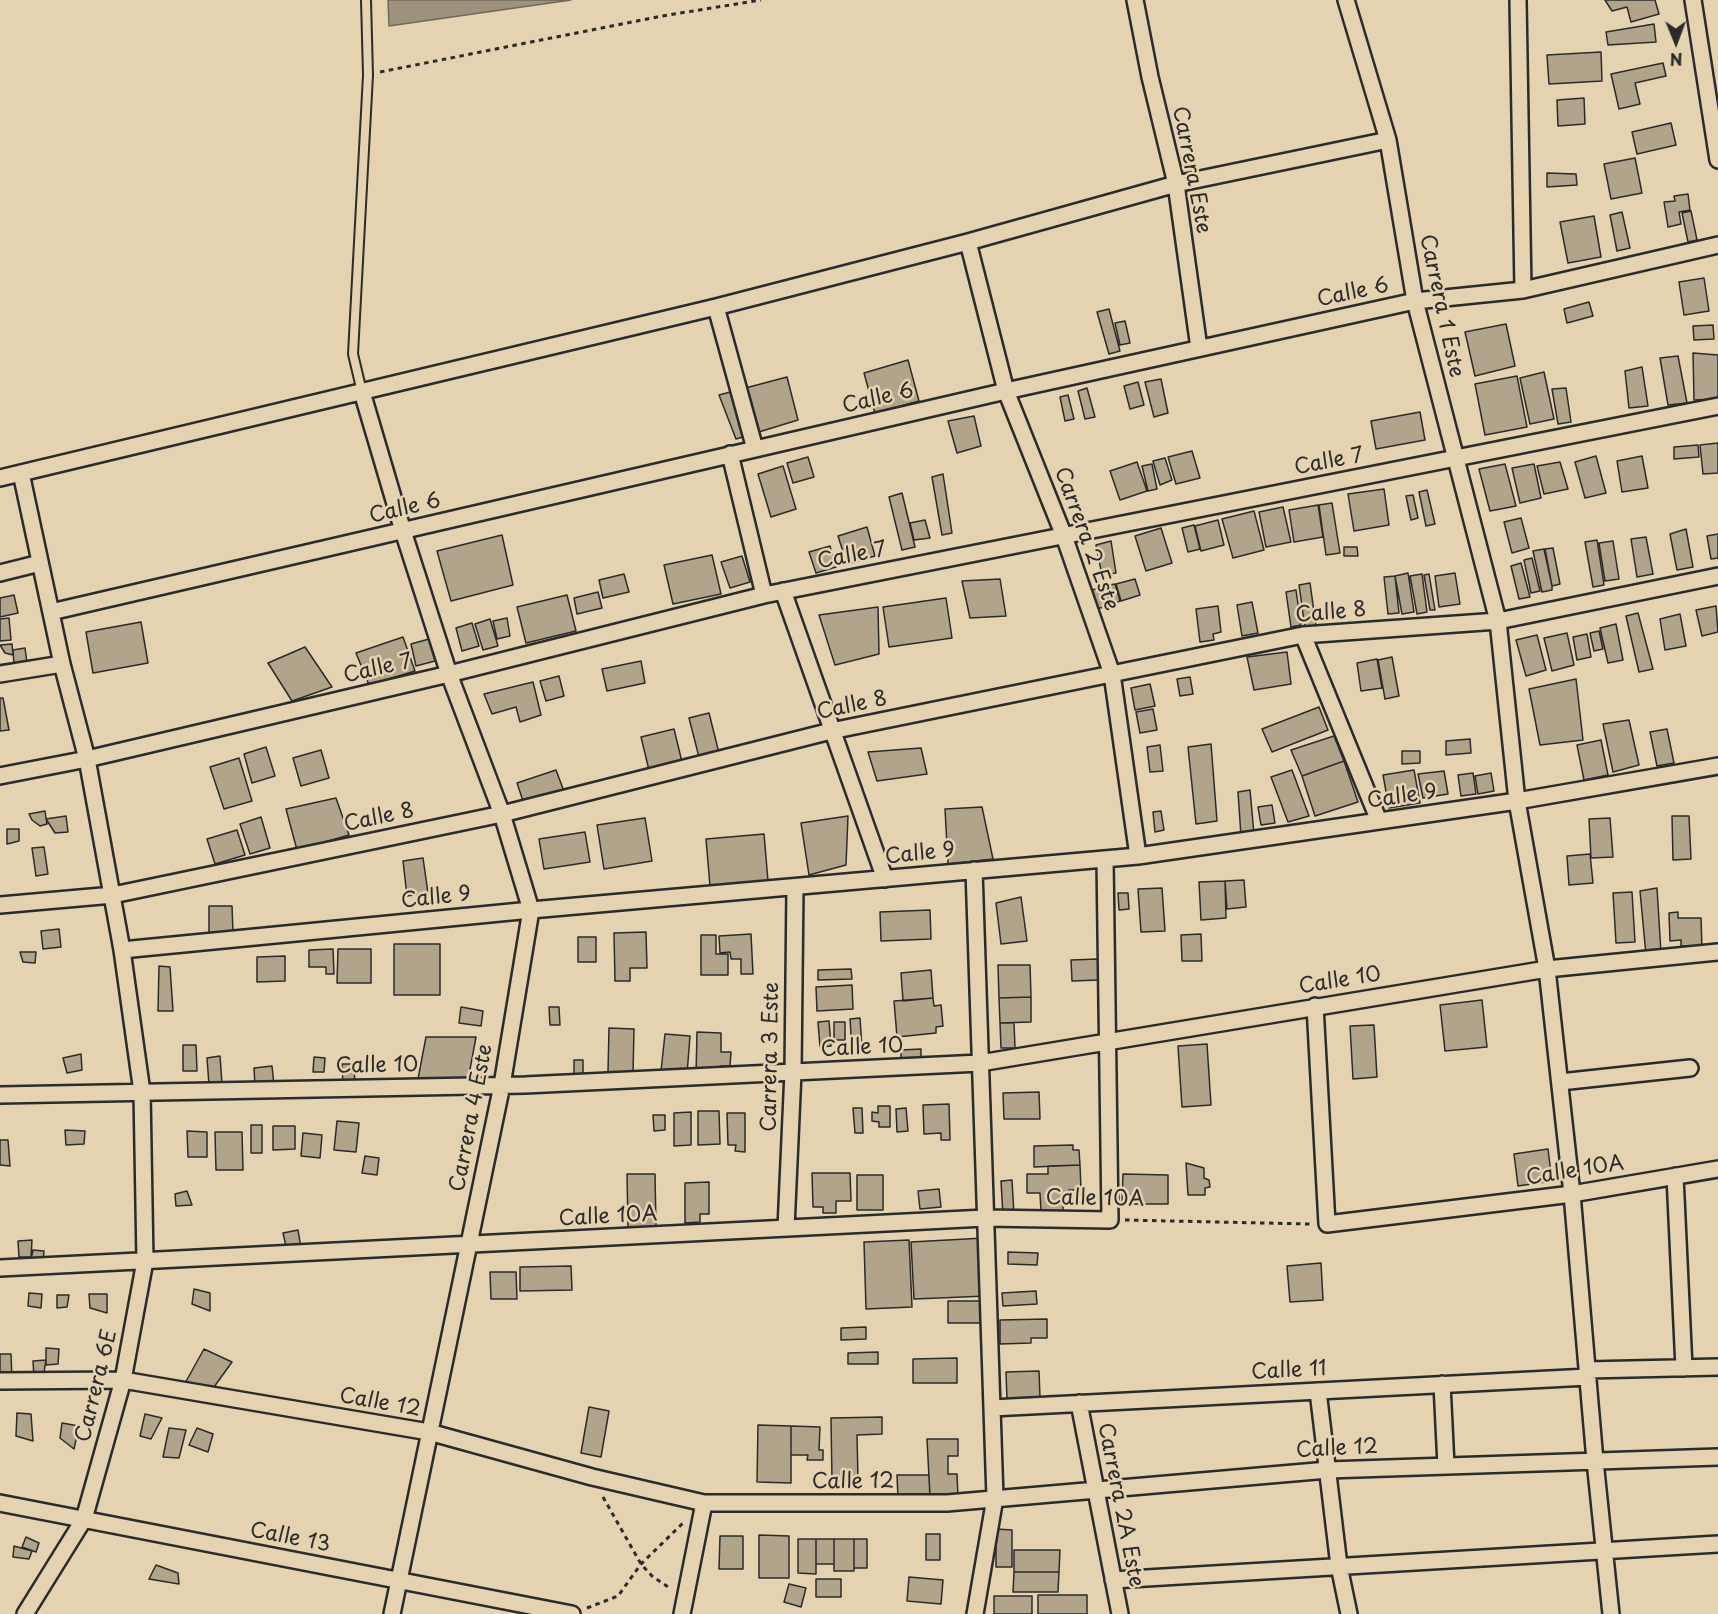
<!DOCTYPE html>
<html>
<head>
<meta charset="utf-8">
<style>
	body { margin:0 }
	#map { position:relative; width:1718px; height:1614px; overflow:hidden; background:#e5d2b0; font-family:"Playpen Sans",sans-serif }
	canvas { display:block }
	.north { position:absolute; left:1646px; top:12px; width:60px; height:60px; -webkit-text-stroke:4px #e5d2b0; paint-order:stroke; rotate:179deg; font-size:16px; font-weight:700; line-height:24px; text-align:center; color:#2b2b2b }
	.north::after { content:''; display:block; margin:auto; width:21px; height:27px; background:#2b2b2b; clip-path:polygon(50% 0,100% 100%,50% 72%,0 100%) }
</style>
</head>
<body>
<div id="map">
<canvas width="1718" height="1614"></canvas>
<div class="north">N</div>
</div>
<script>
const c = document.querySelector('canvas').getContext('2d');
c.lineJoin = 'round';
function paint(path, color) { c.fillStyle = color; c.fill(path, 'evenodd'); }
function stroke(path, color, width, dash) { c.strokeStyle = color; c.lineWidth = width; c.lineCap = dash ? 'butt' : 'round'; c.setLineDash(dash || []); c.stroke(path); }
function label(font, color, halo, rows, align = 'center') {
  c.font = font + ' "Playpen Sans",sans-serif'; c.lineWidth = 5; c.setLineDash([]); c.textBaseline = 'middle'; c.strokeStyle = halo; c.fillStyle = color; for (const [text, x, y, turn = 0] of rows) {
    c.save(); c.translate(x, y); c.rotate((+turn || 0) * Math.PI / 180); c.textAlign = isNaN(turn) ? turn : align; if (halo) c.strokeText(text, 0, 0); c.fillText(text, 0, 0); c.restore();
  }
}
const water = new Path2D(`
	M388,0h183l-182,26z`);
paint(water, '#9e927d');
stroke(water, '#70695c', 1.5);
const building = new Path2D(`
	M1605,0h50l4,14 -28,8 -4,-15 -15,4z
	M1654,24l2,18 -48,3 -2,-13z
	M1601,52l1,29 -53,3 -2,-29z
	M1663,63l3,13 -31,7 5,21 -21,5 -8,-35z
	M1584,98l1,26 -27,2 -1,-26z
	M1671,123l5,22 -39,9 -5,-22z
	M1635,158l7,35 -31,6 -7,-35z
	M1547,173l29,1 1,11 -30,2z
	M1688,194l2,16 -11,2 2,12 -13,3 -4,-25 11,-1 -1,-5z
	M1691,211l6,29 -9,2 -6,-29z
	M1622,212l8,36 -13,3 -7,-36z
	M1594,216l7,41 -33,6 -8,-41z
	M1704,278l5,33 -25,4 -5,-33z
	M1589,302l4,14 -26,7 -3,-14z
	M1109,309l11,42 -11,3 -12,-42z
	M1125,321l5,22 -10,2 -5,-22z
	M1506,324l9,42 -40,10 -10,-44z
	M1713,325l1,14 -20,1 -1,-14z
	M1693,353l25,2v44l-24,1z
	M1678,356l9,47 -19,2 -8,-47z
	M908,360l11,41 -44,12 -11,-40z
	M1642,367l6,39 -19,2 -4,-37z
	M1544,372l10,47 -24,5 -10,-46z
	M1517,376l10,51 -42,8 -10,-51z
	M787,377l11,43 -62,19 -17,-44z
	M1161,379l7,34 -14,4 -9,-35z
	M1138,382l6,23 -14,4 -6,-23z
	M1087,388l8,29 -10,2 -7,-28z
	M1566,388l5,34 -13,2 -6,-35z
	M1068,395l6,24 -9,2 -5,-24z
	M1420,412l5,28 -49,9 -5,-28z
	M974,416l7,30 -24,7 -9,-32z
	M1718,443v30l-15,1 -3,-29z
	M1698,445l1,12 -25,2v-12z
	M1192,451l8,27 -24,6 -8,-27z
	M1596,456l10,37 -21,5 -10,-36z
	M1642,456l6,32 -26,4 -5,-31z
	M808,457l6,20 -21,6 -6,-20z
	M1165,458l7,22 -12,5 -7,-24z
	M1137,462l10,29 -27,9 -10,-29z
	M1560,462l8,27 -24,5 -7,-28z
	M1152,464l5,25 -9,2 -6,-25z
	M1505,464l11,42 -26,5 -11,-42z
	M1534,464l7,34 -21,5 -8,-35z
	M783,466l13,43 -25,8 -13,-43z
	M943,474l9,59 -10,2 -10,-58z
	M1384,489l5,36 -35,6 -6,-37z
	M1427,490l8,34 -9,2 -7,-34z
	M902,493l13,54 -13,3 -13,-53z
	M1413,495l5,23 -7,2 -5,-24z
	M1332,503l8,50 -14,2 -7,-50z
	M1318,505l5,32 -29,5 -5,-32z
	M1283,507l8,35 -25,5 -7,-35z
	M1254,511l10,39 -31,8 -11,-39z
	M1521,518l8,30 -17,5 -8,-31z
	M925,520l5,18 -16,2 -4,-17z
	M1218,520l6,25 -23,6 -6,-25z
	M1194,525l6,24 -12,3 -6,-24z
	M867,527l8,29 -28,8 -9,-28z
	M1161,528l11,35 -26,8 -11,-35z
	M1686,529l7,38 -16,3 -7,-36z
	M1718,534v24l-7,1 -4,-23z
	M502,535l11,50 -62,16 -14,-50z
	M1646,537l7,37 -16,3 -6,-38z
	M1597,540l7,45 -11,2 -8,-45z
	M1111,541l5,32 -14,2 -6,-30z
	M1613,541l6,38 -14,2 -6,-38z
	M830,546l6,21 -20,6 -7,-21z
	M1344,547h13l1,9h-14z
	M1553,548l7,36 -8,2 -7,-37z
	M1544,549l8,37v4l-10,2 -9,-41z
	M712,555l9,39 -48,10 -9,-39z
	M742,556l8,26 -20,6 -9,-26z
	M1532,558l8,33 -9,2 -7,-33z
	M1521,563l9,34 -11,2 -8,-33z
	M1408,573l6,39 -12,2 -7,-38z
	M1455,573l5,31 -21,3 -4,-31z
	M624,574l5,18 -26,6 -4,-18z
	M1422,574l5,38 -10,2 -7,-38z
	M1429,574l6,36h-5l-6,-35z
	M1395,576l4,37 -11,1 -4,-37z
	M1000,579l6,37 -36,2 -8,-37z
	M1135,579l5,16 -19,6 -5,-17z
	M1310,583l6,43 -11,2 -6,-43z
	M1115,584l5,17 -10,4 -5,-19z
	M1103,587l4,19 -10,3 -5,-19z
	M1296,590l5,35 -10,2 -5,-35z
	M598,592l4,16 -25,6 -3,-16z
	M14,595l4,18 -18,4v-19z
	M567,595l9,36 -50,12 -9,-36z
	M946,598l6,40 -63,9 -6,-40z
	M1252,602l6,31 -16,3 -5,-31z
	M1218,606l3,26 -8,2 1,6 -14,2 -4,-33z
	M1716,606l2,26 -16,4 -6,-26z
	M878,607l1,47 -44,11 -16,-50z
	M1638,613l15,56 -14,3 -13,-56z
	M1680,614l6,32 -21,4 -5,-31z
	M9,618l2,22 -11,1v-22z
	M507,618l3,18 -13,3 -4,-18z
	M490,619l8,27 -15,4 -8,-26z
	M141,622l7,41 -55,10 -7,-41z
	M472,623l7,23 -17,5 -6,-23z
	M1616,624l7,36 -15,3 -8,-35z
	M1599,631l4,18 -9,2 -4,-18z
	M1567,633l7,32 -22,6 -8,-33z
	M1587,634l4,23 -14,3 -4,-23z
	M1537,635l9,35 -20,6 -10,-36z
	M403,637l12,34 -46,14 -13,-32z
	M429,639l6,22 -19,5 -5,-22z
	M12,644l1,11 -8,-2 -5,-8z
	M305,647l27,40 -40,14 -24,-38z
	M25,648l2,15 -13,1 -1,-14z
	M1287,652l4,32 -37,6 -7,-33z
	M1392,657l7,39 -14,3 -7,-39z
	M1377,659l5,29 -21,3 -4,-28z
	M641,661l4,22 -38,8 -5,-22z
	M559,676l5,20 -18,5 -6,-20z
	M1190,677l3,17 -13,2 -3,-17z
	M1576,679l7,61 -43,5 -11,-56z
	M533,682l8,33 -21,7 -4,-15 -24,7 -8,-20z
	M1150,684l5,22 -20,4 -4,-22z
	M0,698h3l6,32 -9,1z
	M1319,707l9,23 -56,22 -10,-23z
	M1153,709l4,21 -17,3 -4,-21z
	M709,713l11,44 -20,4 -11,-43z
	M1629,720l10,45 -26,7 -10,-48z
	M674,729l8,33 -33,8 -8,-33z
	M1667,729l7,34 -17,3 -7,-34z
	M1334,736l10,25 -42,15 -11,-26z
	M1470,739l1,14 -25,2v-14z
	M1601,740l7,35 -24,5 -7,-35z
	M1211,744l6,77 -21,3 -8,-77z
	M1160,745l3,26 -13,1 -3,-25z
	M266,747l9,29 -23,7 -8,-29z
	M921,748l6,26 -50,7 -9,-29z
	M321,750l8,28 -28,8 -8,-28z
	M1402,751h18v12l-18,1z
	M239,758l13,43 -28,8 -14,-42z
	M1344,761l14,41 -43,14 -13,-40z
	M556,770l9,24 -40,13 -8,-24z
	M1292,770l17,46 -21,6 -17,-45z
	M1414,770l6,33 -31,5 -6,-33z
	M1444,771l4,23 -25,4 -5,-24z
	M1473,773l3,21 -15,2 -3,-21z
	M1491,773l3,18 -16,3 -3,-18z
	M1250,790l4,44 -13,2 -3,-44z
	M336,798l13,37 -52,15 -11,-41z
	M1272,805l3,18 -14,2 -3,-18z
	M982,807l11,52 -45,5 -3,-55z
	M45,811l2,13 -7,2 -8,-6 -3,-6z
	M1161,811l3,19 -9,2 -2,-20z
	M66,816l2,16 -13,1 -9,-14z
	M848,816l-2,49 -37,10 -8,-52z
	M1672,816h17l2,43 -18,1z
	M261,817l9,31 -20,6 -10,-30z
	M645,818l7,43 -48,8 -7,-44z
	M1610,818l3,39 -22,1 -2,-39z
	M7,829h12v12l-12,3z
	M237,830l8,25 -30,9 -8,-25z
	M585,832l5,30 -46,7 -5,-30z
	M764,834l4,47 -58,5 -4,-47z
	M44,847l4,27 -12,2 -4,-28z
	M1590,854l3,29 -24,2 -2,-29z
	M423,858l5,35 -21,3 -4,-35z
	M1244,880l2,27 -19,2 -2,-28z
	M1225,881l1,37 -25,2 -2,-38z
	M1162,888l3,43 -24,1 -3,-43z
	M1657,888l4,65 -15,2 -6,-64z
	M1632,892l3,50 -19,1 -3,-50z
	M1118,893h10l1,16 -10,1z
	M1021,897l6,44 -26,3 -5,-41z
	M209,906h23l1,27 -24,1z
	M930,910l1,29 -50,2 -1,-29z
	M1678,912v6h23l1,32h-8v-4h-13v-6l-11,1 -1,-28z
	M59,929l2,18 -18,2 -2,-18z
	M646,932l1,36h-17v13h-15l-1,-48z
	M751,934l2,40h-12v-15h-10l-1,-7 -10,1 -1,-17z
	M1201,934l1,27h-20l-1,-26z
	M701,935h15v19h12v21h-27z
	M578,937h18v25h-18z
	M394,944h46v51h-46z
	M333,949l1,25h-8v-7h-17v-17z
	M338,949h33v34h-34z
	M20,952h16l-1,11 -12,-1z
	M285,956v25l-28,1v-25z
	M1098,959l1,21 -27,1 -1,-21z
	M998,965h32l1,32 -32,1z
	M159,966l11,1 3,44h-15z
	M851,969l1,10 -34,1v-10z
	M931,970l2,28 -30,3 -2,-28z
	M852,985l1,24 -36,2 -1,-24z
	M1031,997v25l-31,1 -1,-25z
	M933,998l1,8 7,-1 2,21 -7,1v6l-39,4 -3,-36z
	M1482,1000l5,47 -42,4 -5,-46z
	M461,1007l22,4 -2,15 -22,-3z
	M549,1007h10l1,18h-10z
	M860,1018l2,30 -10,1 -2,-30z
	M829,1021l2,25 -11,1 -2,-25z
	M834,1022h11v18h-11z
	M1000,1023h14l1,25h-14z
	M1374,1025l3,52 -24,2 -3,-53z
	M609,1028l25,1 -1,44 -25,-1z
	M697,1032l24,1v19h10l-1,14h-10l-1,8h-23z
	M665,1034l25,2 -3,38 -26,-3z
	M426,1037h50l-8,43 -50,-1z
	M1207,1044l4,61 -29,2 -4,-61z
	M183,1045h13l1,26h-14z
	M921,1049v16h-20v-15z
	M81,1054l1,16 -15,3 -4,-15z
	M220,1056l2,28 -13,1 -2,-27z
	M314,1057l11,1 -1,14h-11z
	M574,1060h9v17h-9z
	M342,1064h12l1,21h-12z
	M272,1066l2,19 -19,1 -1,-18z
	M1039,1092l1,27h-36l-1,-26z
	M949,1104l1,36h-9v-7l-17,1 -1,-29z
	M878,1106h12v21h-11v-5l-7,-1v-9l6,1z
	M853,1108h9l1,25h-8z
	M906,1108l2,23 -11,1 -1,-23z
	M698,1111h21l1,33 -22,1z
	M691,1112v33l-17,1v-33z
	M727,1113h18v39l-10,-1 1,-6h-8z
	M653,1115h12v15l-11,1z
	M337,1121l22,2 -3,29 -22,-2z
	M251,1125h11v28h-11z
	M273,1126h22v23l-22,1z
	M65,1130l20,1 -1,13 -18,1z
	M187,1131l20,1v25h-19z
	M215,1132h27l1,38h-27z
	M303,1133l19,2 -2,23 -19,-2z
	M0,1140h8l2,26 -10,-1z
	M1073,1145v5h6l1,15 -46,2v-21z
	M1548,1149l4,32 -34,5 -4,-32z
	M365,1156l14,2 -2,17 -15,-2z
	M1186,1163l18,5v10l5,2 1,7 -5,1v7h-17z
	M1080,1165l1,25h-12v15h-6v6l-22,1 -1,-19h-13v-19h21v-8z
	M812,1173h38l1,28h-15v12h-13v-6h-10z
	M627,1174h28l1,53h-28z
	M1123,1174l45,1v29h-46z
	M857,1175h26v35h-26z
	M1012,1180l2,35 -11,1 -2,-35z
	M709,1182v32h-9v8l-15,1v-40z
	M939,1189l2,18 -21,2 -2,-18z
	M187,1191l5,14 -16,1 -1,-12z
	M298,1230l3,18 -14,3 -4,-18z
	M984,1238l3,58 -73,3 -3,-57z
	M32,1240l-1,17h-12l-1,-16z
	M909,1240l3,67 -46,2 -2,-67z
	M33,1250l11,1 -1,12 -13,1z
	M1008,1252l30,1 -1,12 -29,-1z
	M1321,1263l2,37 -33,2 -3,-36z
	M571,1266l1,24 -52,1v-24z
	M490,1272h26l1,27h-26z
	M194,1289l16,4v18l-18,-7z
	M1036,1291l1,13 -34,2 -1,-13z
	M29,1293l13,1 -1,14 -13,-2z
	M89,1294h18v19l-17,-5z
	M57,1295h12l-2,12 -10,1z
	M948,1301h32v22h-32z
	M1047,1319v19h-16v5l-31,1v-24z
	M866,1327v12l-25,1v-12z
	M46,1348l13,1 -1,15 -12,1z
	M204,1349l28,13 -23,32 -25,-9z
	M878,1352v12h-30v-11z
	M0,1354h11l1,26h-12z
	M957,1358v25h-44v-24z
	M46,1360l-3,18h-9l-1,-17z
	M1039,1371l1,27 -33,1 -1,-27z
	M589,1407l20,4 -8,46 -20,-4z
	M17,1413l14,1 2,27 -17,-5z
	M145,1414l17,4 -11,21 -11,-3z
	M882,1417v17l-25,1 1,46h-26l-1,-63z
	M62,1423l17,3 -5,23 -14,-11z
	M758,1425l33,1v57l-34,-1z
	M791,1426l29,1 -1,23h4v10h-16l1,-5h-17z
	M169,1428l17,2 -7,28 -16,-1z
	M197,1428l16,6 -5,18 -19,-7z
	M927,1439h31v17h-10v18h9l1,23h-28z
	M897,1475h32l1,22 -32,1z
	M996,1529l16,1v37h-16z
	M926,1534h14v26h-14z
	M759,1535l30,1v42h-30z
	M720,1536h23v33h-24z
	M26,1537l13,6 -3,9 -14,-5z
	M798,1539h18v35l-18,-1z
	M816,1539h18v25h-18z
	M834,1539h20v32h-20z
	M854,1539h13v29h-13z
	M14,1546l18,5 -3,8 -16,-2z
	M1014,1550h46l-1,22h-45z
	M156,1565l22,8 1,11 -30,-5z
	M1014,1572h45l-1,20h-45z
	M909,1577l34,3 -2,24 -34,-3z
	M816,1579h25v18h-25z
	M789,1584l17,4 -5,19 -17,-5z
	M1038,1595h49v19h-49z
	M994,1596h38v18h-38z`);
paint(building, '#b1a48b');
stroke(building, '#2b2b2b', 1.5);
const lane = new Path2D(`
	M362,392l-9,-38 15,-279 -2,-75`);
const street = new Path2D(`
	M1135,0l15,77 26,107 23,164
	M1346,0l42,140 27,161 83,320 19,180 30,168 25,225 23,267 16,153
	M1518,0l5,290
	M1693,0l25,160
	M968,242l38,149 58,145 48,138 26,182
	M716,307l39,142
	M362,392l41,139 46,143 53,140 29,96 -29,175 -110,529
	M730,454l34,141
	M21,473l41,191 25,95 35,191 20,142 3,169 -22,119 -39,139 -59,95
	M0,478l716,-171 252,-65 208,-58 212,-44
	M0,573l40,-10
	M783,591l102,288
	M51,612l955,-221 409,-90 108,-11 195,-45
	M1303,635l76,186
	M0,674l62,-10
	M0,776l87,-17 362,-85 315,-79 954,-189
	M974,870l21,628 -20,116
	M0,905l113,-10 389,-81 329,-83 472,-96 195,-14 220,-45
	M122,950l409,-40 607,-54 379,-55 201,-35
	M1315,1006l12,218 245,-30 146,-25
	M1560,1082l130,-14
	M0,1095l525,-10 455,-22 567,-94 171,-17
	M1675,1176l9,192
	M786,1228l7,-156 2,-185
	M0,1268l985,-50 125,2 -5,-361
	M1587,1370l131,-3
	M0,1381l123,-1 306,52 163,45 112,26h243l381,-33 390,-13
	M1442,1384l4,82
	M1318,1391l21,175 10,48
	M1079,1403l41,211
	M992,1408l596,-31
	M0,1503l572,111
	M1113,1580l605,-36
	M682,1614l22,-111`);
stroke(lane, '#2b2b2b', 12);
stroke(street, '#2b2b2b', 20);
stroke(new Path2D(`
	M380,72l282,-56 99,-16
	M1125,1220l185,4
	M603,1497l38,67 11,12 19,13
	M587,1608l31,-12 23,-32 42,-41`), '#2b2b2b', 3, [4.5, 4.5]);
stroke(lane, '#e5d2b0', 8);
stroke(street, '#e5d2b0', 15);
label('21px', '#2b2b2b', '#e5d2b0', [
	["Carrera Este",1191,170,79],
	["Calle 6",1353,293,-12],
	["Carrera 1 Este",1441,306,78],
	["Calle 6",878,399,-13],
	["Calle 7",1329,462,-11],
	["Calle 6",405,509,-13],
	["Carrera 2 Este",1086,539,70],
	["Calle 7",852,556,-11],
	["Calle 8",1331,613,-5],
	["Calle 7",378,669,-13],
	["Calle 8",852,706,-12],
	["Calle 9",1402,797,-8],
	["Calle 8",379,818,-12],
	["Calle 9",920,854,-6],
	["Calle 9",436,898,-6],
	["Calle 10",1340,981,-9],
	["Calle 10",862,1048,-3],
	["Carrera 3 Este",771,1057,-89],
	["Calle 10",377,1066,-1],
	["Carrera 4 Este",472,1118,-79],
	["Calle 10A",1575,1171,-9],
	["Calle 10A",1095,1199,1],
	["Calle 10A",608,1217,-3],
	["Calle 11",1289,1371,-3],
	["Carrera 6E",97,1386,-76],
	["Calle 12",380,1403,10],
	["Calle 12",1337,1449,-3],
	["Calle 12",853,1482],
	["Carrera 2A Este",1120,1505,79],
	["Calle 13",290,1538,11]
]);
</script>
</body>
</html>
